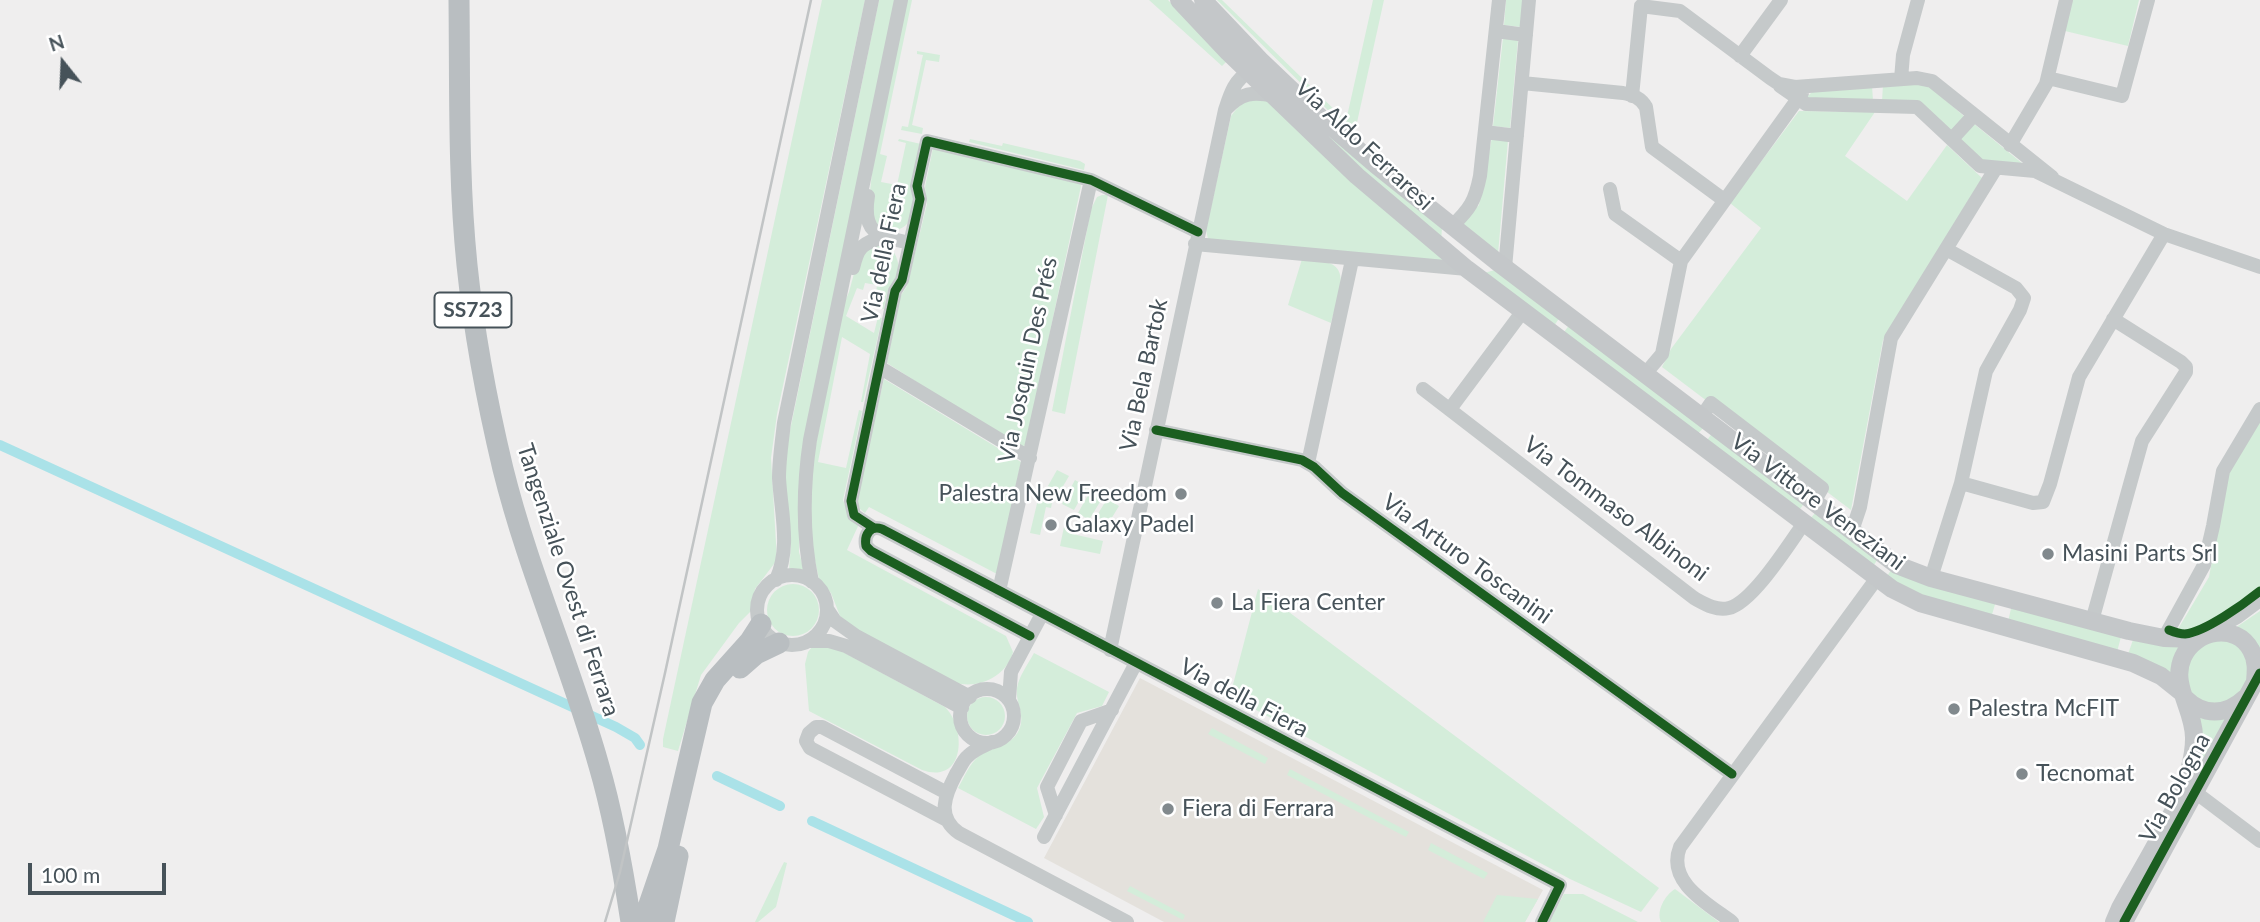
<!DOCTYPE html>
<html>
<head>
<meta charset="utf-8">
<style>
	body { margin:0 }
	#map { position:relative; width:2260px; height:922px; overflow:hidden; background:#efeeee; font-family:Lato,sans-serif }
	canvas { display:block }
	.north { position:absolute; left:28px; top:28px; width:70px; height:70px; -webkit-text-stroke:5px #fff; paint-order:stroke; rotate:342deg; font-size:19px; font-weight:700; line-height:28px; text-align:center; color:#465259 }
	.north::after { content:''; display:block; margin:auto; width:24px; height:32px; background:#465259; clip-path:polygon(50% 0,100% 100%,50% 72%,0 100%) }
	.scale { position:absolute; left:28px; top:863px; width:138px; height:32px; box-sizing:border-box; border:4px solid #465259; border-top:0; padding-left:9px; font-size:21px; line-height:24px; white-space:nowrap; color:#465259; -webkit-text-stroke:5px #fff; paint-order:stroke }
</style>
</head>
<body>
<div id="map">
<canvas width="2260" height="922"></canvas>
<div class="north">N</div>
<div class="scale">100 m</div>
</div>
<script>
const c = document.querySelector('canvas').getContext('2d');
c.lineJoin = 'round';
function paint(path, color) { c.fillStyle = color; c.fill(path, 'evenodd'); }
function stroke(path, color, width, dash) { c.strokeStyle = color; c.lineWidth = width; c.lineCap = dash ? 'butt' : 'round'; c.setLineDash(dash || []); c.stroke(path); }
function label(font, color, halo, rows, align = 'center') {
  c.font = font + ' Lato,sans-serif'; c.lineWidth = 5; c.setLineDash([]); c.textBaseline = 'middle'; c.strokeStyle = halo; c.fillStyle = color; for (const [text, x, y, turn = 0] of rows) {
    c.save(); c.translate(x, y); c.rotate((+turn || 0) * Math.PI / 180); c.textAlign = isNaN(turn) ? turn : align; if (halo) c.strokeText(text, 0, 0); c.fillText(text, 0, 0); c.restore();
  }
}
paint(new Path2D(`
	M1140,678l403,212 -18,32h-361l-120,-64z`), '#e4e1dc');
paint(new Path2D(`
	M822,0h43l-88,414 -6,44 6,102 -22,29 -3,21 -13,13 -38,52 -23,76 -15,-4v-8z
	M879,0h16l-96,529v23l5,19 -15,-1 2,-25 -6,-61 2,-39z
	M906,0h6l-32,154 7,2 -6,26 16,3 9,-42 -8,-2 1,-2 22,5c-2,21 -2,58 -12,77 -6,11 -19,10 -29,7l-12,-18 6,-56z
	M1149,0h19l59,61 -5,5z
	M1217,0h5l124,121 27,-121h11l-30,136z
	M1506,0h17l-2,27 -17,-2z
	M2072,0h67l-11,46 -63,-15z
	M1503,38l15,2 -8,88 -17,-2z
	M917,51l23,4 -1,7 -13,-2 -14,65 11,3 -1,6 -21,-4 1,-4 6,1 14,-68 1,-4 -6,-1z
	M1263,81l179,147 -1,14z
	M1926,83l39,34 -14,15 -31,-31h-38l1,-16z
	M1872,86l1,14h-69l8,-8z
	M1257,98l12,3 175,157 -2,3 -234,-22 -2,-9 25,-114c8,-11 13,-15 26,-18z
	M1799,111l76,1 -30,44 62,45 40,-56 35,33 -99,162 -32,170 -189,-143 9,-18 90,-121 -31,-25z
	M1973,123l50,41 -42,-1 -23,-23z
	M1492,137l16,3 -10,114 -39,-29 20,-20z
	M970,139l32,7 1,-3 77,18 5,3 -1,6 -115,-28z
	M933,148l147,36 1,2 -55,259 -5,2 -6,-2 -128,-82 13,-66 7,-11 20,-82 -2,-17z
	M1102,195h6l-43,219 -13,-3 39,-202 6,-12z
	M882,243c15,5 21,25 13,39 -5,7 -4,2 -7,9 -2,5 -3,12 -4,18l-4,-1 2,-14 -6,-1 1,-8 -12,-2 -2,7 -6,-2 -11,28 28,17 4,-16 4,1 -19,84h-2l9,-48 -28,-17 -24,125 28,6 13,-58 3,1 -19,89 4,11 12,13 -12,26 159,86 7,16c-6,24 -34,37 -57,31l-99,-52 -17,-15 -9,-23 -12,-14 -9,-41 2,-73 30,-157 7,-16 10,-37z
	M1302,259c9,1 19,1 27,4 23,7 6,44 2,60l-43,-18z
	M1498,269l62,48 -8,12 -71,-55z
	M1570,324l135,102 -11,12 -133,-102z
	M884,379l137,83 -24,112 -128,-67 -4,6 -5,-4 -4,-11z
	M2260,421v167l-38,28 -33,15 -11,-2 31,-52 20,-108z
	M1713,432l93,69 -9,12 -92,-70z
	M1057,470l12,6 -14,24 -11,-7z
	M1075,480l12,7 -13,23 -12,-6z
	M1091,490l12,7 -14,23 -11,-7z
	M1039,495l13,8 -1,5 -5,-1 -6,28 -10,-2z
	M1107,499l12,7 -14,23 -12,-7z
	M1816,512l63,45 -7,11 -64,-47z
	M1064,527l13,3v5l26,6 -3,13 -40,-8z
	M1891,570l105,31 -5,17 -74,-21 -31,-19z
	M767 610a26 26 0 1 1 52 0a26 26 0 1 1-52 0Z
	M1258,589l401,299 -18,24 -71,-33 -340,-183z
	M2012,604l110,29 -5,19 -109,-30z
	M2260,611v45l-25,-28z
	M2134,637l49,10 -11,28 -45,-18z
	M2230,639l16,14c7,37 -1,39 -32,54l-25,-14c-3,-17 -3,-43 18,-51 6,-2 16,-2 23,-3z
	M832,646l113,61c22,22 20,78 -23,63l-113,-59 -4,-47 3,-12 4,-5z
	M1034,653l75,39 -7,14 -25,7 -40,75 7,29 -8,12 -78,-41c6,-10 11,-24 21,-32 13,-10 31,-8 40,-26 7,-15 -4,-27 -2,-42 2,-12 11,-24 17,-35z
	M967 716a19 19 0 1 1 38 0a19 19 0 1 1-38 0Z
	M2228,716l-30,56v-55z
	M1212,728l56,30 -3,6 -57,-30z
	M1290,769l119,63 -3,5 -119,-62z
	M1431,843l57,30 -4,6 -56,-29z
	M784,862l3,1 -11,44 -18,15h-3z
	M1130,886l55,29 -2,5 -56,-29z
	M1675,889l44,33h-58c-5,-11 4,-27 14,-33z
	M1564,894h19l55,28h-89z
	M1497,895l41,4 -13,23h-42z`), '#d4edda');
stroke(new Path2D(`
	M0,445l616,282 19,11 5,7
	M717,776l63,30
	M812,821l216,101`), '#aae2e8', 10);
stroke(new Path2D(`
	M1496,31l30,4
	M1740,56l41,-56
	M2048,78l74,18 26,-96
	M1901,79l2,-24 15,-55
	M1522,83l101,10c10,2 18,5 23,14l6,40 72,53
	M1780,86l26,18 111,3 63,59 55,5 129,63 96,33
	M1632,96l9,-90 39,5 90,67 9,6 16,3 122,-9 15,3 120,96
	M1226,109c15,-16 27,-18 48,-13
	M1485,132l32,4
	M1952,139l22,-24
	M2010,145l36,-61 20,-84
	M1610,189l5,25 66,47
	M868,196c-6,38 10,40 42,47
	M1452,226c18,-17 23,-25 28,-50l19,-176
	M1195,244l272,25
	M853,268c5,-22 9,-24 30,-31
	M1505,268l24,-268
	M879,367l151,91
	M1645,374l17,-20 19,-93 121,-168
	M1423,389l271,209c11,6 22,13 35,10 24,-6 60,-64 75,-85
	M1450,409l73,-98
	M1702,416l9,-13 111,85 -8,14
	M1156,430l146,30 12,7 28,26 390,281
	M1308,463l44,-203
	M1961,483l72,20 10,-1 7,-18 29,-107 85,-143
	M874,528l-20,-13 -3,-14 44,-210 7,-11 18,-81 -3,-13 10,-45 164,39 107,52
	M1852,531l8,-24 31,-169 105,-170
	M757 610a35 35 0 1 1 70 0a35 35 0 1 1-70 0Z
	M1931,578l30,-95 25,-112 34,-61 4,-12 -8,-10 -70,-39
	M776,580c15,-33 5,-67 3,-102 0,-18 3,-37 5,-55l88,-423
	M812,582c-10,-48 -9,-95 -2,-142l91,-440
	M999,591l92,-411
	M827,609l8,12 21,15 114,61
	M2092,621l50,-180 44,-69v-5l-5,-5 -68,-43
	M2208,633l29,-16 23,-17
	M1030,636l-159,-85 -5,-5c-2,-11 4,-21 16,-17l678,356 -18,37
	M2164,638l40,-73 9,-39 10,-55 37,-62
	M809,641h20l17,5 116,62
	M1110,650l115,-540c5,-15 9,-30 24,-38
	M960 716a27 27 0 1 1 54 0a27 27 0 1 1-54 0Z
	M1009,699l2,-27 31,-58
	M992,742c-8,4 -17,7 -24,14 -5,4 -8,12 -12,18 -11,21 -20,43 3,59l168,89
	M2195,792l65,49
	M1056,815l-9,-28 34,-66 31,-11
	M947,820l-137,-72 -4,-7 3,-8 7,-6h6l125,66
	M1044,837l92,-174
	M1732,922c-24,-18 -66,-40 -52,-75l197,-269`), '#c5c9ca', 14);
stroke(new Path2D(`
	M1179,0l49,52 129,124 110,93 425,320 28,14 213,60 28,13 20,16
	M1203,0l57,60 60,57 56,48 120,96 401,304 34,13 198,53 35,7 33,1
	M2185,698c18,18 41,18 60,0
	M2114,922l6,-14c24,-45 74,-118 74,-169 1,-29 -24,-54 -11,-82 12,-27 53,-35 68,-7 6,10 5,21 4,32l-131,240`), '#c4c7c9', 18);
stroke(new Path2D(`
	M459,0c1,88 -1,177 8,265 7,68 20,137 36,204 25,101 68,197 96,297 15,51 24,104 32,156
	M740,668l16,-14 23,-11
	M643,922l25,-73 34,-146 13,-23 35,-39 11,-17
	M664,922l14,-66`), '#b9bec1', 21);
stroke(new Path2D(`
	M605,922l15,-50 45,-199 146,-673`), '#c1c4c5', 2.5);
stroke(new Path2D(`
	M1156,430l146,30 12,7 28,26 390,281
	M874,528l-20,-13 -3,-14 44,-210 7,-11 18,-81 -3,-13 10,-45 164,39 107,52
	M2169,630c5,2 10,4 16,4 20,-2 59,-30 75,-43
	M1030,636l-159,-85 -5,-5c-2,-11 4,-21 16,-17l678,356 -18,37
	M2124,922l136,-249`), '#1b5e20', 9);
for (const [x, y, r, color] of [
	[1181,494,7,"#81898d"],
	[1051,525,7,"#81898d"],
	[2048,554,7,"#81898d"],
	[1217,603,7,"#81898d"],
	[1954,709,7,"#81898d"],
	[2022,774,7,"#81898d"],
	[1168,809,7,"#81898d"]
]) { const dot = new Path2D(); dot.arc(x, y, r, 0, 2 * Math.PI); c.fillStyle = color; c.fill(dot); stroke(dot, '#fff', 2.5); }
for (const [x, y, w] of [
	[473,310,77]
]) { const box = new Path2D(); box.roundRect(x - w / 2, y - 17.5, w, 35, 5); c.fillStyle = '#fff'; c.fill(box); stroke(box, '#465259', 2); }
label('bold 21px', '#465259', null, [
	["SS723",473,310]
]);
label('23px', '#465259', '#fff', [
	["Via Aldo Ferraresi",1364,145,43],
	["Via della Fiera",884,253,-78],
	["Via Josquin Des Prés",1028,360,-78],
	["Via Bela Bartok",1144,375,-78],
	["Via Vittore Veneziani",1818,502,37],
	["Via Tommaso Albinoni",1616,509,37],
	["Via Arturo Toscanini",1467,559,36],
	["Tangenziale Ovest di Ferrara",568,580,72],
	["Via della Fiera",1244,698,28],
	["Via Bologna",2175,788,-61]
]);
label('23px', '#465259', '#fff', [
	["Palestra New Freedom",1167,494,"right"],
	["Galaxy Padel",1065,525],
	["Masini Parts Srl",2062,554],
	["La Fiera Center",1231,603],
	["Palestra McFIT",1968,709],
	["Tecnomat",2036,774],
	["Fiera di Ferrara",1182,809]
], 'left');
</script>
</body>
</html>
